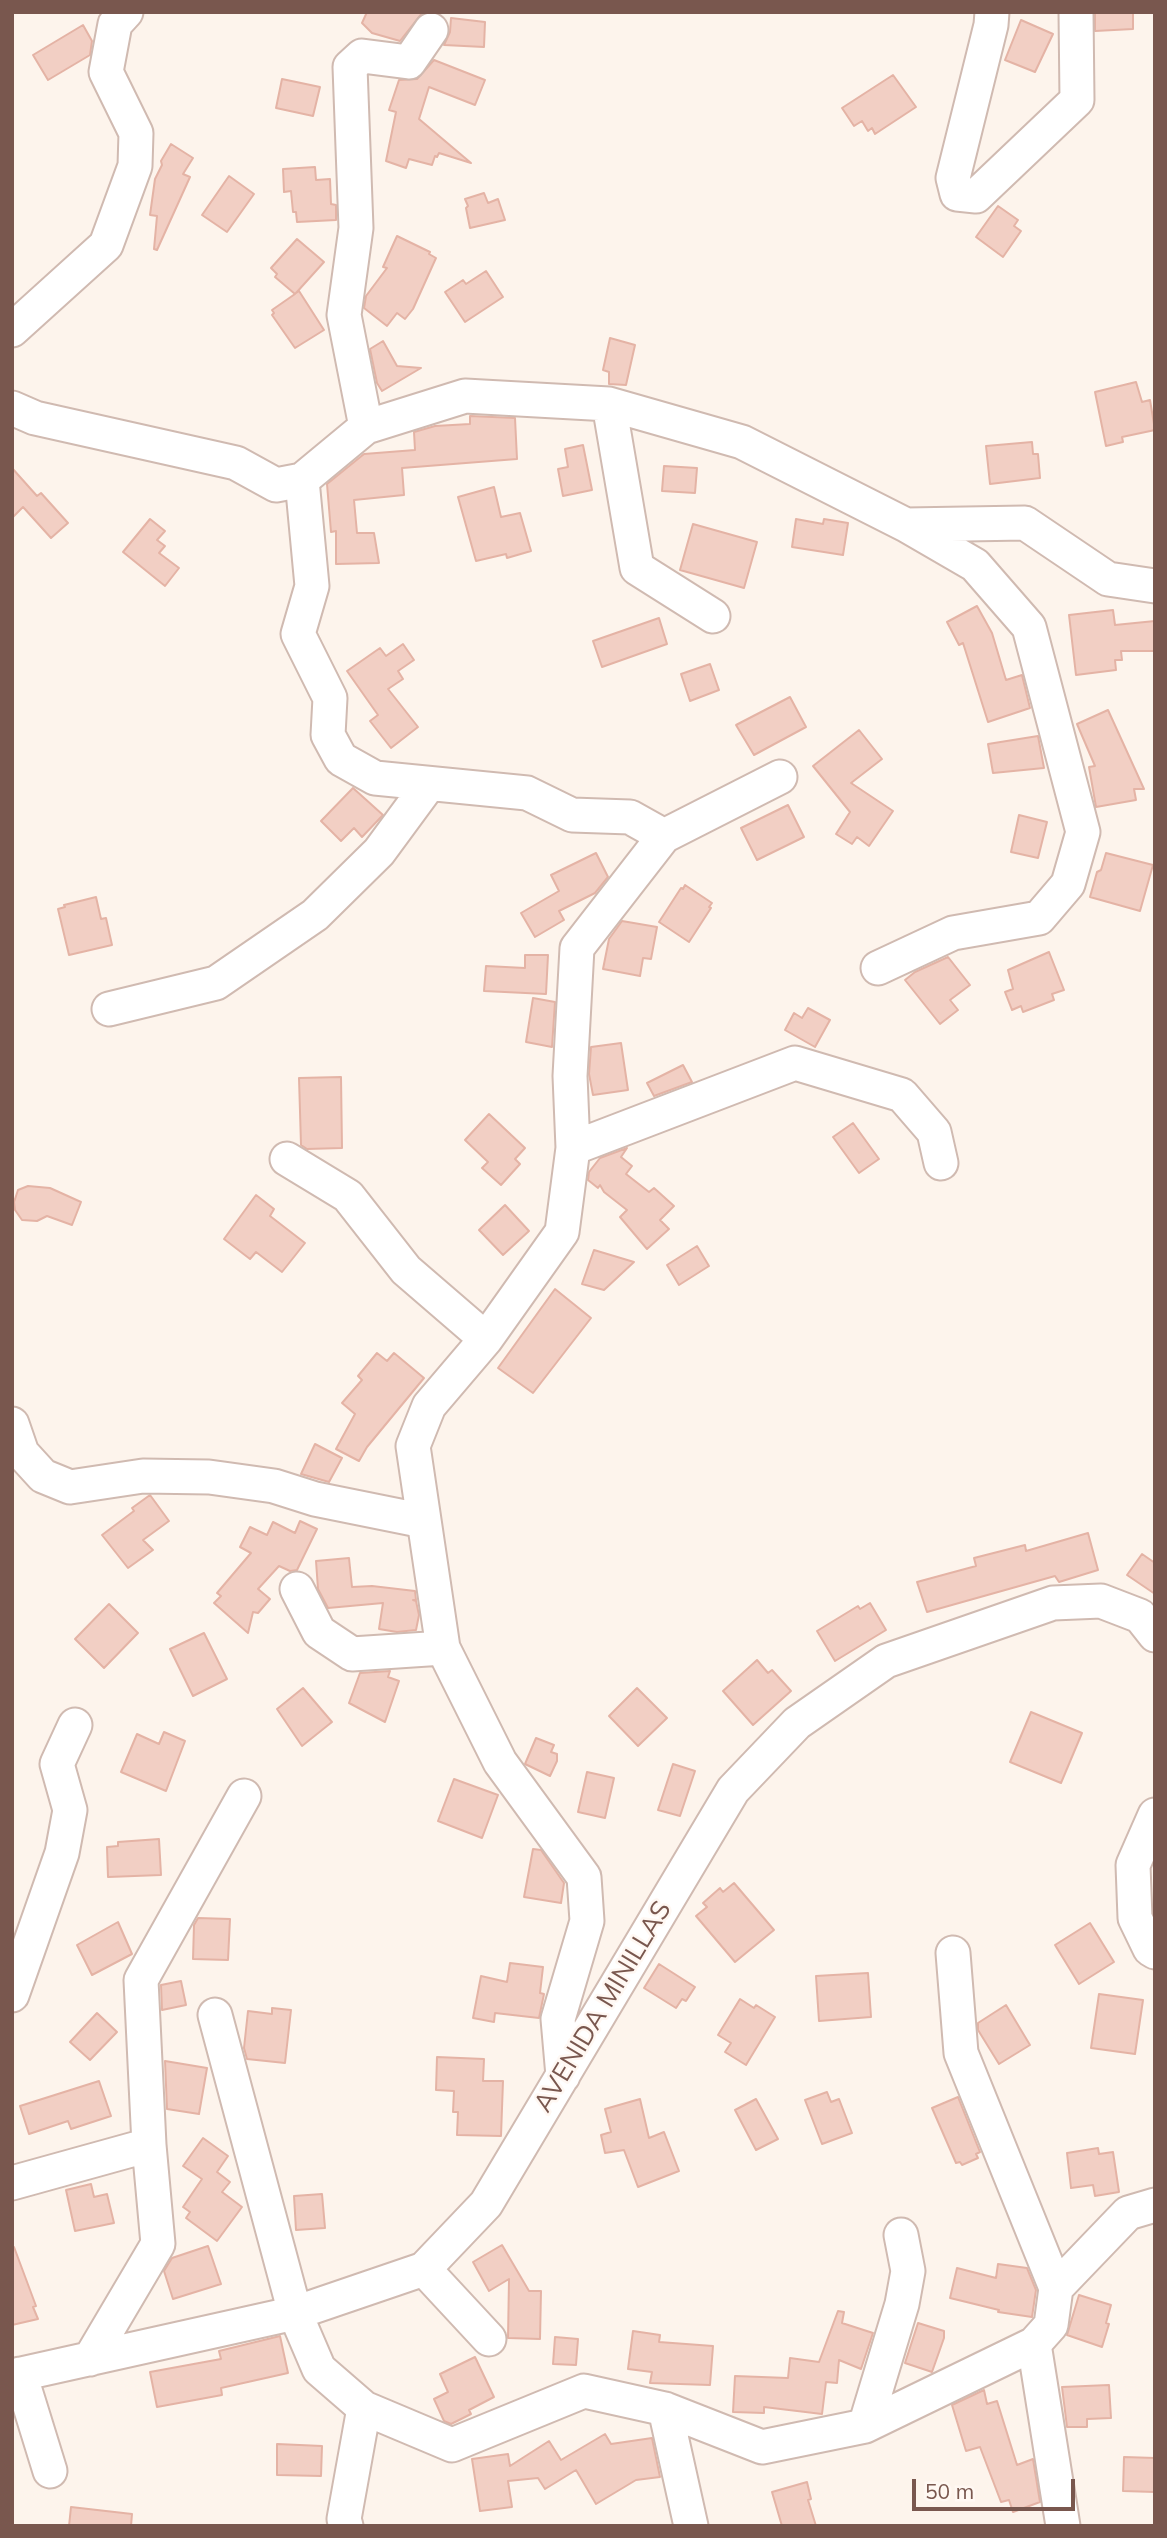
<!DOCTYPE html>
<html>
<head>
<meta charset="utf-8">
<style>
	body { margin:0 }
	#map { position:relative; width:1167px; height:2538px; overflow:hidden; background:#fdf4ec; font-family:Mulish,sans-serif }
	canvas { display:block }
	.frame { position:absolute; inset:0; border:14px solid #79574e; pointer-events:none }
	.scale { position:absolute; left:912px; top:2479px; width:163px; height:32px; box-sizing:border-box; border:4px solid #79574e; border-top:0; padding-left:9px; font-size:21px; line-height:24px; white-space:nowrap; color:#79574e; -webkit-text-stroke:5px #fff8f3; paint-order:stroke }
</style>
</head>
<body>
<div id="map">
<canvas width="1167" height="2538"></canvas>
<div class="frame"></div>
<div class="scale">50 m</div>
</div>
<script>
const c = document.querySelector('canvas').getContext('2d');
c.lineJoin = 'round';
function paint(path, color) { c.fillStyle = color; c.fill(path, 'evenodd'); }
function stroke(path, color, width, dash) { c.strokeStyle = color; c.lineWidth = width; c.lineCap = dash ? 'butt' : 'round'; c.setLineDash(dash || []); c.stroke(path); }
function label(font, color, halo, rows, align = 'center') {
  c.font = font + ' Mulish,sans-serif'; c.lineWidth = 5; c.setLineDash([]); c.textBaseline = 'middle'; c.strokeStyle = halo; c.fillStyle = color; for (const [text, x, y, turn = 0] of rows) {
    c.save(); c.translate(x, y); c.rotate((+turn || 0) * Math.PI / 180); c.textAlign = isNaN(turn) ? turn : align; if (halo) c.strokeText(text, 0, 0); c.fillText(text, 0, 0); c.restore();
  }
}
const building = new Path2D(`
	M367,12h54l1,1 -22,28 -28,-8 -10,-10z
	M1095,12h38v17l-38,2z
	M451,18l34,4 -1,25 -40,-2 6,-13z
	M1021,20l32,14 -18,38 -30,-12z
	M83,25l9,16 -2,14 -42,25 -15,-25z
	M434,60l51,20 -10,25 -46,-18 -10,32 52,44 -32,-10 -2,4 -2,-1 -3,9 -23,-6 -3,9 -20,-7 10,-49 -7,-2 10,-30 18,-1z
	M893,75l23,32 -41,27 -3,-6 -4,3 -6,-10 -8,5 -12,-18z
	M282,79l38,8 -7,29 -37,-8z
	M171,144l22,14 -10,16 7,3 -33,73 -3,-1 3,-33 -7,-1 5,-36 7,-14 -1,-4z
	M315,167l1,13 14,-1 1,25 5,1v15l-39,2 -1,-10h-3l-2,-21 -7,1 -1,-23z
	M229,176l25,18 -27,38 -25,-17z
	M484,193l4,10 10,-4 7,21 -35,8 -4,-20 2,-2 -3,-7z
	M998,206l20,14 -4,6 7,5 -18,26 -27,-20z
	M397,236l33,16 -1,2 7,4 -23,51 -8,10 -8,-6 -10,13 -23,-18 2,-12 21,-28 -4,-1z
	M297,239l27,23 -28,31 3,-2 25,39 -29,18 -23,-33 2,-2 -2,-3 23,-16 -20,-17 2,-3 -6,-6z
	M486,271l17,26 -38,25 -20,-30 18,-12 3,4z
	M610,338l25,7 -9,40 -17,-1v-12l-6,-2z
	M383,341l14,25 24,2 -39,23 -5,-8 -7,-34z
	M1136,382l6,20 8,-2 5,30 -33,7 1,5 -17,4 -11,-54z
	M470,416l45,2 2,41 -115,9 2,27 -50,5 3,33h17l5,30 -43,1v-33l-5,1 -4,-48 37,-30 51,-4 -1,-18 21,-6 35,-2z
	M1032,442l1,12h5l2,24 -50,6 -4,-38z
	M583,445l9,45 -29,6 -5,-27 10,-2 -3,-18z
	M664,466l33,2 -2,25 -33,-2z
	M12,468l25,28 4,-3 27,30 -17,15 -28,-31 -11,11z
	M494,487l7,30 19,-4 11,38 -24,7 -1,-4 -30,7 -18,-64z
	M150,519l15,12 -8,9 8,6 -6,7 20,15 -14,18 -42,-34z
	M796,519l27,5 1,-5 24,4 -5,32 -51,-8z
	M693,524l64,18 -13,46 -64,-18z
	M977,606l15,27 14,47 16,-5 8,33 -42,14 -25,-79 -4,2 -12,-23z
	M1113,610l2,15 40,-4v30h-34l1,9h-7l1,10 -40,5 -7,-60z
	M659,618l8,26 -65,23 -9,-26z
	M403,644l11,16 -16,11 5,8 -15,10 30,38 -27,21 -21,-27 8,-6 -31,-44 33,-23 6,8z
	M710,664l9,26 -29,11 -9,-27z
	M790,697l16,30 -52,28 -18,-30z
	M1108,710l36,79h-10l2,11 -40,7 -7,-40 6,-1 -18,-42z
	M859,730l23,29 -31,24 42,28 -24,35 -12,-9 -5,7 -16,-10 14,-22 -37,-46z
	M1038,736l6,32 -51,5 -5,-29z
	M353,788l30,27 -21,22 -8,-9 -13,13 -20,-20z
	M788,805l16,32 -47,23 -16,-32z
	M1019,815l28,7 -9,36 -27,-6z
	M596,853l12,24 -13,16 -36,18 5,9 -29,17 -14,-24 38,-22 -8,-16z
	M1106,853l47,12 -13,46 -50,-14 7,-25 4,-2z
	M685,885l27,18 -3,4 2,1 -22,34 -30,-20 22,-34 2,1z
	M96,897l5,22 5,-1 6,27 -43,10 -11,-46 7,-2 -1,-2z
	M622,921l35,6 -6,32 -8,-1 -3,18 -37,-7 6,-30z
	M1049,952l15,38 -12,4 2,6 -31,12 -2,-6 -9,4 -7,-18 8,-3 -5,-19z
	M525,955h23l-2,39 -62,-3 2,-25 39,2z
	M948,957l22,28 -20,15 8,10 -18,14 -35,-44 10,-8z
	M533,998l22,4 -3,45 -26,-5z
	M808,1008l22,12 -15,27 -30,-17 9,-17 8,5z
	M621,1043l7,47 -35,5 -4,-21 2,-27z
	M683,1065l9,17 -38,14 -7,-13z
	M341,1077l1,71 -35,1 -6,-4 -2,-67z
	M489,1114l36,34 -10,11 5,5 -19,21 -19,-17 6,-6 -23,-22z
	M853,1123l26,36 -20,14 -26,-36z
	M627,1148l-6,9 11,9 -6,8 23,18 5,-4 20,18 -14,14 9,9 -22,20 -27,-32 7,-7 -23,-18 -4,-7 -2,3 -10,-8 1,-8 11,-14z
	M28,1186l22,2 31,14 -9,23 -25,-9 -10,5 -15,-1 -7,-10 -1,-8 4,-12z
	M256,1195l18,14 -4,7 35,27 -23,29 -26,-20 -6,7 -26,-20z
	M505,1205l24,26 -26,24 -24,-25z
	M697,1246l12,20 -30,19 -12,-20z
	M594,1250l40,12 -30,28 -22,-6z
	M555,1289l36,29 -58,75 -35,-25z
	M377,1353l10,8 7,-8 30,25 -57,69 -8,14 -23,-12 19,-35 -13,-11 20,-23 -4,-4z
	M315,1444l27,14 -13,24 -28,-8z
	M150,1495l19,26 -26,19 10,10 -25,18 -26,-33 32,-24 -2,-3z
	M300,1521l17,8 -20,41 -7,1 -11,-5 -21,23 12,10 -12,14 -5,-1 -5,21 -34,-30 7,-7 -4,-3 34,-40 -11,-6 10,-20 17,8 6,-13 22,11z
	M1088,1533l10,37 -39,12 -4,-6 -128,36 -10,-30 59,-16 -2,-8 51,-13 1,6z
	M1142,1554l13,9v31l-28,-19z
	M349,1558l3,29 20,-1 43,5 1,9h-3l3,1 3,14 -3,15 -19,2 -18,-3 4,-26 -55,5 -10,-19 -2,-28z
	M870,1603l16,27 -51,31 -18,-30 41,-25 2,3z
	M109,1604l29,29 -34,35 -29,-29z
	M204,1633l23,46 -34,17 -23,-47z
	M757,1660l11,13 4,-3 19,21 -38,34 -30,-34z
	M390,1671l-2,6 11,4 -14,41 -36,-19 11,-30z
	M303,1688l29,34 -30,24 -25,-37z
	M637,1688l30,30 -29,28 -29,-30z
	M1031,1712l51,21 -21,50 -51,-21z
	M164,1732l21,9 -19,50 -45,-19 16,-38 22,10z
	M536,1738l18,7 -3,7 6,2v7l-7,15 -25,-12z
	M673,1764l22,7 -15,45 -22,-6z
	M587,1772l27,6 -9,40 -27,-6z
	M454,1779l44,16 -16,43 -44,-17z
	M159,1839l2,36 -53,2 -1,-30 11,-1v-4z
	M533,1849l8,1 23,33 -3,20 -37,-6z
	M734,1883l40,47 -39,32 -39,-46 11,-9 -4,-4 17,-15 3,4z
	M198,1918l32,1 -2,41 -35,-1 1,-34z
	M118,1922l14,32 -40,21 -15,-30z
	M1090,1923l24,39 -35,22 -24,-39z
	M510,1963l33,4 -3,26 4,1 -5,24 -44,-5 -1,9 -21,-4 8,-42 26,6z
	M659,1964l36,23 -9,14 -4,-2 -6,9 -32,-20z
	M868,1973l3,44 -52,4 -3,-45z
	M181,1981l5,24 -24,5 -1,-25z
	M1099,1994l44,6 -8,54 -44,-6z
	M740,1999l14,9 2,-3 19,12 -29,48 -21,-13 6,-9 -13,-8z
	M1006,2005l24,40 -31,19 -21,-34v-7z
	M272,2008l19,2 -6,53 -38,-4 -3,-11 4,-37 24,3z
	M97,2013l20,19 -27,28 -20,-18z
	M437,2057l47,2 -1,22h20l-2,55 -44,-1 1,-23h-5l1,-21 -18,-1z
	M165,2061l42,7 -8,46 -32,-5z
	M99,2081l12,35 -40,13 -3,-8 -39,13 -9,-28z
	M827,2092l4,10 8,-3 13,34 -30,11 -17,-44z
	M958,2097l22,55 -4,2 2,4 -16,7 -2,-3 -4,1 -24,-55z
	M640,2099l9,39 15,-6 15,39 -41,16 -14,-37 -19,3 -4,-18 10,-3 -6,-23z
	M756,2099l22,40 -22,11 -21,-40z
	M203,2138l25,18 -11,16 13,10 -8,10 20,15 -25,34 -31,-23 4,-6 -7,-5 19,-28 -19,-13z
	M1098,2148l1,6 14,-2 6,40 -24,4 -2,-11 -22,3 -4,-35z
	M91,2184l3,13 13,-3 7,29 -39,8 -9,-41z
	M322,2194l3,34 -29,2 -2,-34z
	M502,2245l27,46h12l-1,48 -32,-1 1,-59 -20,12 -16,-29z
	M208,2246l13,38 -48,15 -9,-28 8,-13z
	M12,2247h2l22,59 -3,1 5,12 -26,6z
	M998,2264l29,4 9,22 -4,27 -34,-5 1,-2 -49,-12 7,-30 39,10z
	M1079,2295l32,10 -5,18 3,1 -7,23 -35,-12z
	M838,2311l6,1 -2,11 31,10 -12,36 -22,-9 -2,23 -11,-1 -4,32 -58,-7v6l-31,-1 2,-36 53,2 2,-20 29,4z
	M918,2323l26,8v7l-12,34 -27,-9z
	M633,2331l27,4 -1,7 54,4 -3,39 -60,-2 2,-11 -24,-3z
	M280,2336l8,37 -67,15 1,7 -65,12 -7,-35 71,-13 -2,-8z
	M555,2337l23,2 -2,26 -23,-1z
	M475,2357l19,40 -25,13 2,4 -20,10 -7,-3 -10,-22 14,-7 -8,-18z
	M1109,2385l2,33 -24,1v8h-20l-5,-40z
	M984,2390l3,14 10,-3 20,64 16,-6 7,43 -27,10 -4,-12 -8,2 -21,-55 -14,4 -14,-46z
	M605,2434l6,10 41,-6 8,39 -24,3 -40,24 -20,-34 -31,19 -7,-11 -30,3 4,26 -32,4 -8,-52 36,-5 2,12 39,-25 12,19z
	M277,2444l45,2 -1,30 -44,-1z
	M1124,2457l31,1v34l-32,-1z
	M807,2482l4,17 -3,1 8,26h-34l-10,-34z
	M71,2507l61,7 -1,12h-62z`);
paint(building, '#f2cfc4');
stroke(building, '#e4b3a5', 2);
const minor = new Path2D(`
	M992,12l-1,13 -38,153 4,16 19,2 101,-96 -1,-88
	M12,330l94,-85 29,-79 1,-33 -30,-61 9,-48 11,-12
	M609,404l28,164 76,48
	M12,408l23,10 201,45 40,22 26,-5 64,-53 99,-31 144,8 133,38 164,83 69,40 54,62 54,205 -15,52 -29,34 -86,15 -75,35
	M366,427l-22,-112 12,-87 -6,-161 12,-11 47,6 22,-32
	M302,480l10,106 -14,48 32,64 -2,37 13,24 34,19 152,15 45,22 58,2 34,19
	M906,525l119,-2 83,56 47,7
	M109,1009l107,-26 99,-68 64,-63 50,-68
	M573,1148l222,-85 107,32 32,37 7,31
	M287,1159l61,37 58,74 80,69
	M12,1424l10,29 21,23 27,11 73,-11 66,1 65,9 41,13 109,22
	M297,1589l22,43 33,22 91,-6
	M1155,1815l-22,50 2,53 15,31 5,3
	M953,1953l8,100 95,235 -5,37 -17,19 29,182
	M12,1995l50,-142 8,-43 -13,-46 18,-39
	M215,2015l80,298 24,56 45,39 -20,111 2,7
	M563,2076l-5,-57 29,-98 -3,-44 -84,-115 -57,-114 -30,-202 16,-40 57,-67 76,-107 11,-84 -3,-72 7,-128 87,-112 116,-59
	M12,2183l137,-38
	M424,2269l65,70
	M1056,2288l72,-75 27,-8
	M90,2359l68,-115 -9,-99 -8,-165 103,-184
	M20,2374l30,97
	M12,2376l283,-63 129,-44 62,-65 247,-414 64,-67 89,-62 167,-58 48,-2 39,15 15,19
	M364,2408l88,37 132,-54 81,18 97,38 103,-21 169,-82
	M665,2409l26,117
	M865,2426l37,-122 6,-33 -7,-36`);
stroke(minor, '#d0bab1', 37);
stroke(minor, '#fff', 33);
label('26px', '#79574e', '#fff8f3', [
	["AVENIDA MINILLAS",603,2007,-59]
]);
</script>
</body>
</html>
